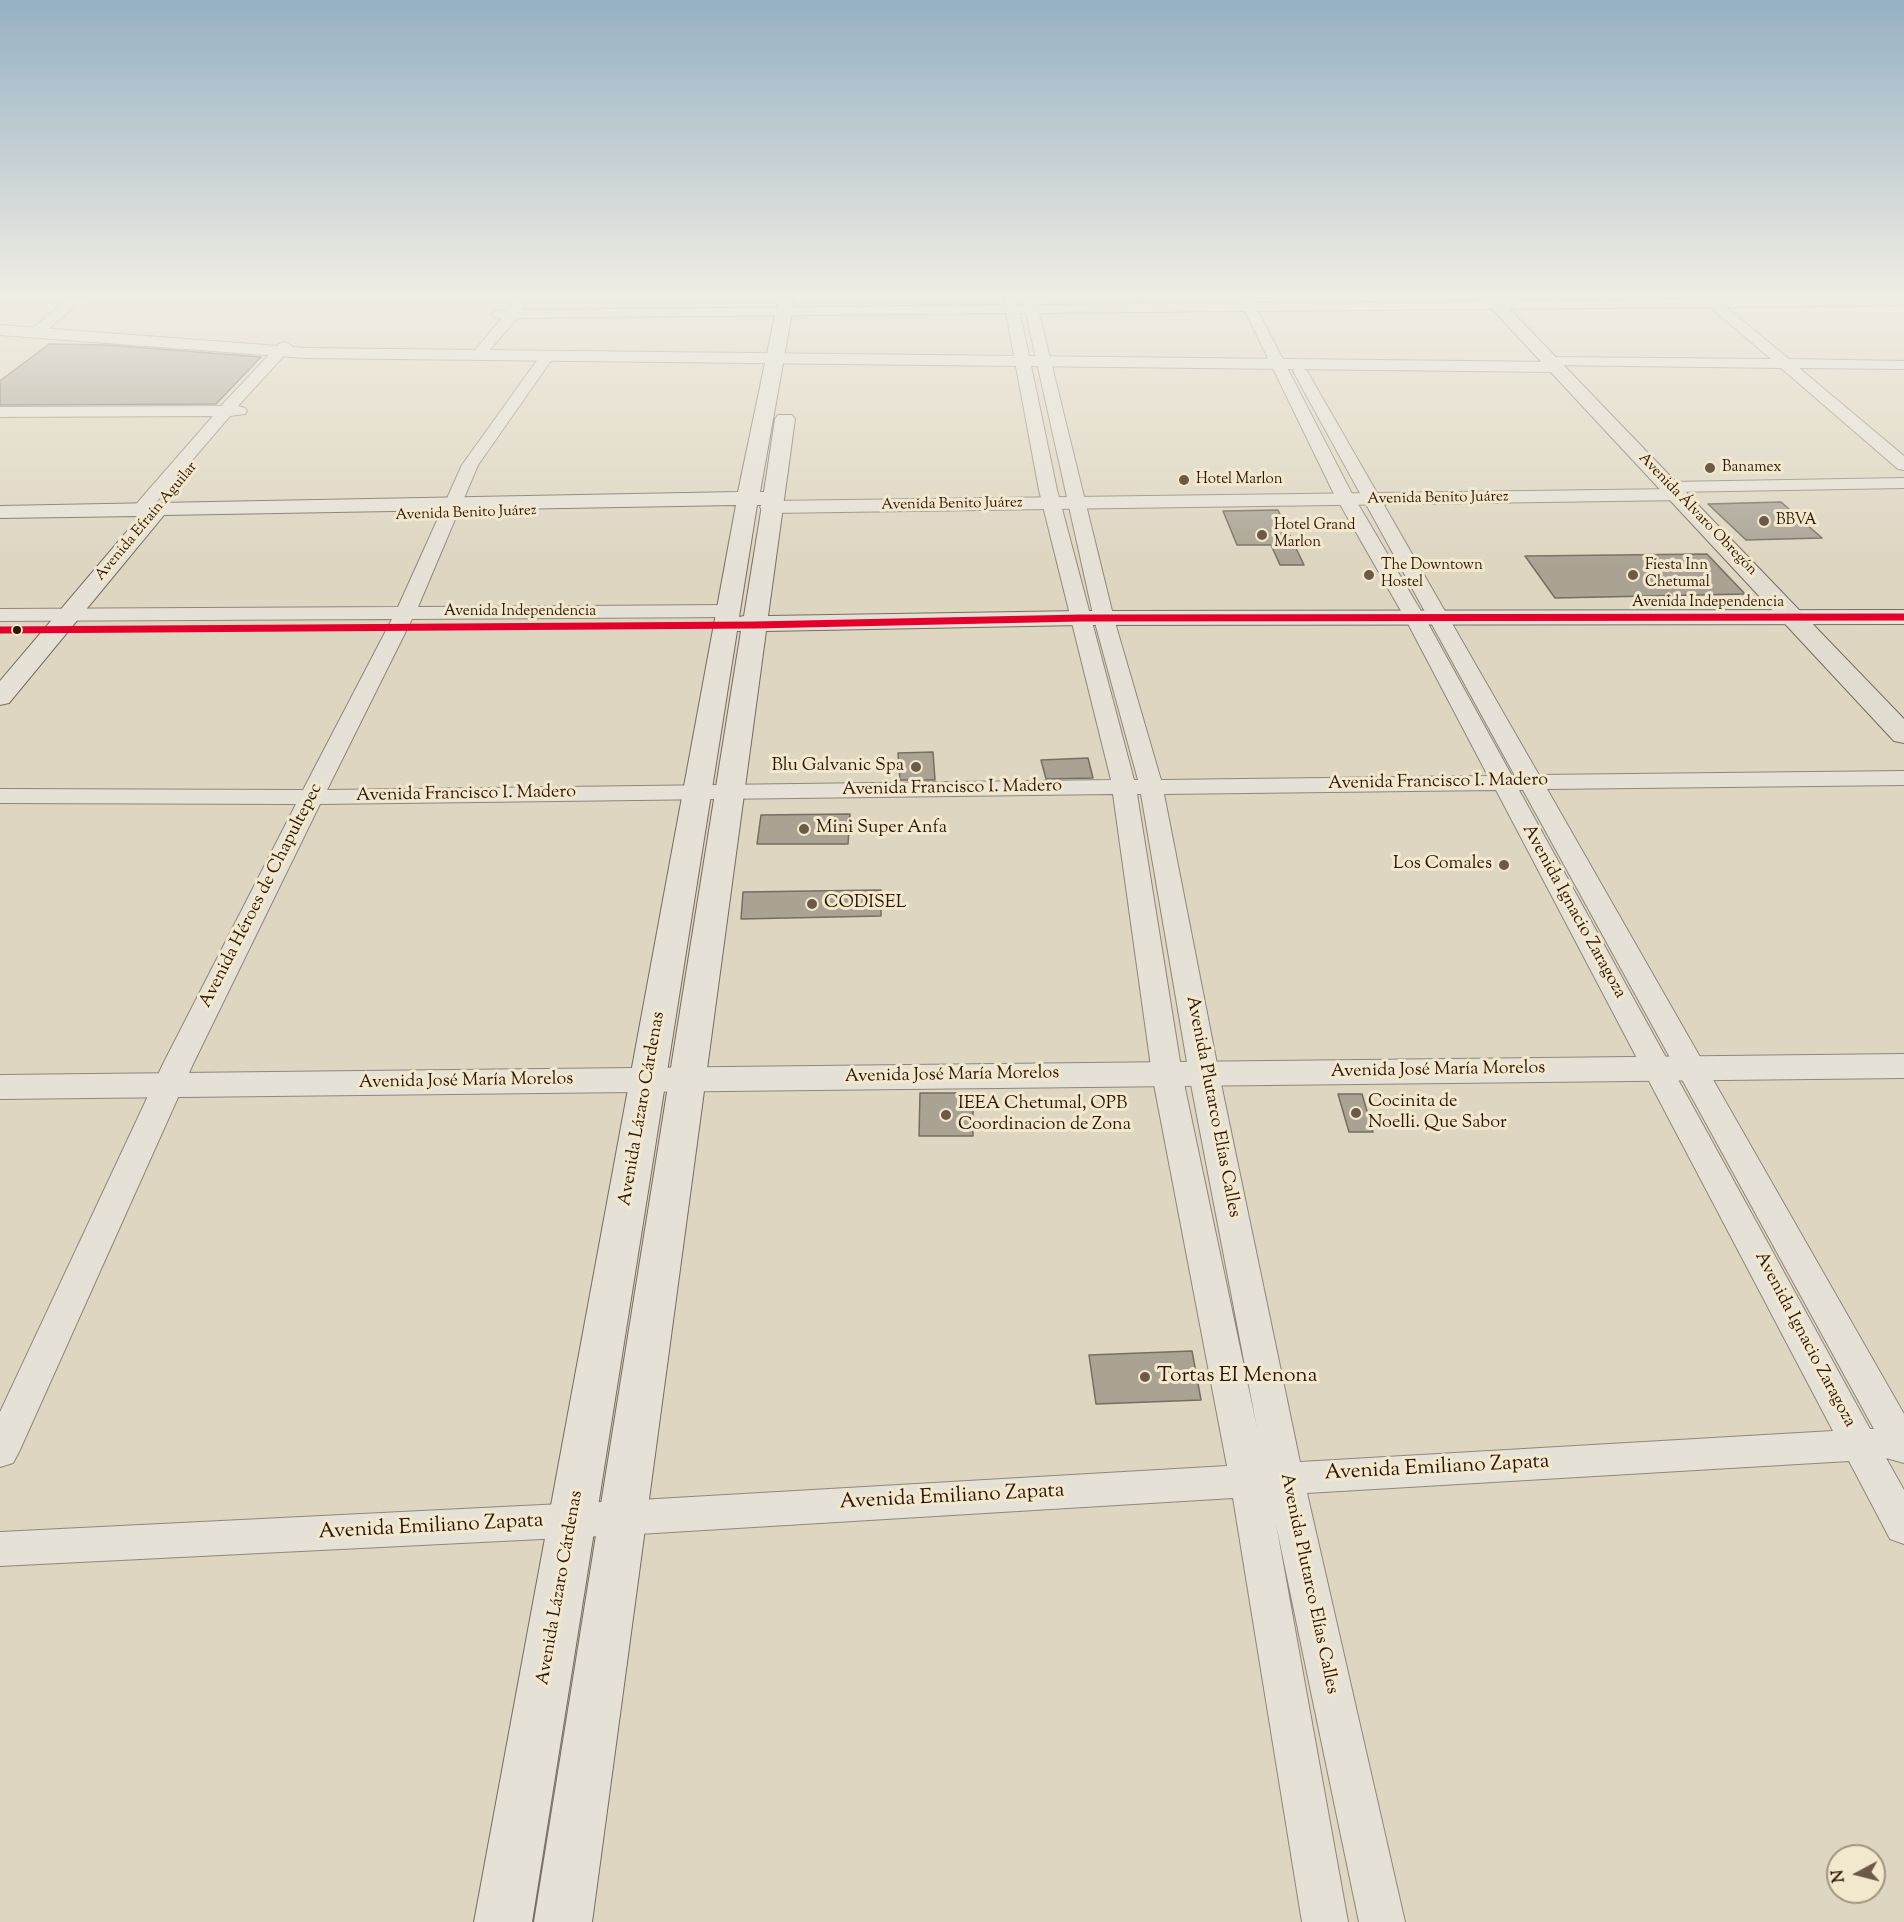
<!DOCTYPE html>
<html>
<head>
<meta charset="utf-8">
<style>
	body { margin:0 }
	#map { position:relative; width:1904px; height:1922px; overflow:hidden; background:#ded6c1; font-family:"Sorts Mill Goudy",serif }
	canvas { display:block }
	.north { position:absolute; left:1826px; top:1844px; width:60px; height:60px; box-sizing:border-box; background:#f2e8ce; border:2px solid #a4947e; border-radius:50%; rotate:263deg; font-size:16px; font-weight:700; line-height:24px; text-align:center; color:#2e1605 }
	.north::after { content:''; display:block; margin:auto; width:21px; height:27px; background:#6c5947; clip-path:polygon(50% 0,100% 100%,50% 72%,0 100%) }
</style>
</head>
<body>
<div id="map">
<canvas width="1904" height="1922"></canvas>
<div class="north">N</div>
</div>
<script>
const c = document.querySelector('canvas').getContext('2d');
c.lineJoin = 'round';
function paint(path, color) { c.fillStyle = color; c.fill(path, 'evenodd'); }
function stroke(path, color, width, dash) { c.strokeStyle = color; c.lineWidth = width; c.lineCap = dash ? 'butt' : 'round'; c.setLineDash(dash || []); c.stroke(path); }
function label(font, color, halo, rows, align = 'center') {
  c.font = font + ' "Sorts Mill Goudy",serif'; c.lineWidth = 6; c.setLineDash([]); c.textBaseline = 'middle'; c.strokeStyle = halo; c.fillStyle = color; for (const [text, x, y, turn = 0] of rows) {
    c.save(); c.translate(x, y); c.rotate((+turn || 0) * Math.PI / 180); c.textAlign = isNaN(turn) ? turn : align; if (halo) c.strokeText(text, 0, 0); c.fillText(text, 0, 0); c.restore();
  }
}
const building = new Path2D(`
	M49,344l59,1 153,12 -45,47 -216,1v-24z
	M1781,502l41,36 -76,2 -38,-36z
	M1278,510l26,55h-24l-9,-20h-34l-14,-34z
	M1707,554l38,40 -190,4 -30,-42z
	M933,752l2,28h-35l-2,-27z
	M1088,758l5,20 -47,1 -5,-19z
	M850,814l-2,30h-91l4,-29z
	M881,890v26l-140,3 2,-27z
	M920,1093h53v43h-54z
	M1338,1094h24l11,38h-24z
	M1192,1351l9,49 -105,4 -7,-49z`);
paint(building, '#aaa394');
stroke(building, '#766e61', 1.5);
const minor = new Path2D(`
	M71,296h15l-43,38h-10l-2,-3 2,-3z
	M1003,296h14l1,9h6l-2,-9h14l2,9 203,-2 -4,-7h14l3,7 448,-4 3,-3 12,3 187,-2v8l-178,2 63,52 115,2v8l-105,-1 105,88v14l-6,-1 -117,-101 -231,-3 -7,-4 7,-4 221,2 -61,-52 -452,4 93,181 74,126 87,158h3l-222,-405 2,-3 5,-1 7,4 232,404 365,-4v14l-357,4 357,625v49l-18,-5 18,32v54l-14,-5 -41,-78 -542,32 98,429h-46l-83,-398 72,398h-46l-69,-424 -611,37 -622,31v-34l622,-31 605,-35 -75,-392 -39,-280 -793,10 -127,260 -174,388 -6,11 -13,4v-55l163,-348 133,-260 -296,-1v-14l303,1 89,-171 -392,2v-12l398,-2 64,-142 81,-113 5,-1 7,4 -77,110 -60,142 311,-2 7,2 3,4 -3,4 -7,2 -317,2 -85,171 784,-10 -72,-290 -33,-177 -489,5 -29,34h-10l-2,-3 26,-31 -8,-1 -2,-3 2,-3 15,-1 5,-10 5,-1 7,4 -4,7 483,-5zM1245,311l88,181 72,126 83,158 -327,4 -47,-161 -75,-306zM1020,313h6l68,306 44,161h-4l-77,-290zM1496,790l337,641 -533,31 -81,-388 -55,-280zM1519,790h4l351,639h-4zM1137,794h4l48,280 68,354 -75,-354z
	M285,342l7,4 -2,3 -52,57 7,2 2,3 -2,3 -15,2 -84,98h-12l-3,-4 82,-94 -213,1v-10l221,-1 59,-63z
	M1904,478v10l-234,4 -6,-1 -3,-4 3,-4 6,-1z`);
const tertiary = new Path2D(`
	M0,325l305,23 1251,14 6,1 3,4 -3,4 -6,1 -1251,-14 -305,-23z
	M1677,489l8,1 3,5 -3,5 -914,13 -8,-1 -3,-5 3,-5 8,-1z
	M1904,1054v24l-1904,21v-24z`);
const secondary = new Path2D(`
	M779,296h16l-35,196h4l11,-73 3,-4h14l3,4 -27,197 313,-5 823,-1v14l-823,1 -315,6 -174,1291h-58l207,-1291h-4l-205,1291h-58l262,-1417 -572,10 -155,188 -9,2v-24l140,-165 -140,2v-12l738,-14zM757,505h5l-18,111 -5,1z`);
const primary = new Path2D(`
	M1480,296h17l407,423v24l-10,-2z`);
stroke(minor, '#8f877a', 2);
stroke(tertiary, '#8f877a', 2);
stroke(secondary, '#766e61', 2);
stroke(primary, '#766e61', 2);
paint(minor, '#e5e1d6');
paint(tertiary, '#e5e1d6');
paint(secondary, '#e5e1d6');
paint(primary, '#e1dccf');
stroke(new Path2D(`
	M0,630l755,-5 326,-7 823,-1`), '#e4002b', 7);
const sky = c.createLinearGradient(0, 0, 0, 565);
sky.addColorStop(0, '#95b0c4');
sky.addColorStop(0.52, '#f0ede3');
sky.addColorStop(1, '#f0ede300');
c.fillStyle = sky;
c.fillRect(0, 0, 1904, 565);
for (const [x, y, r, color] of [
	[1710,468,6,"#6c5947"],
	[1184,480,6,"#6c5947"],
	[1764,521,6,"#6c5947"],
	[1262,535,6,"#6c5947"],
	[1369,575,6,"#6c5947"],
	[1633,575,6,"#6c5947"],
	[17,630,5,"#2e1605"],
	[916,767,6,"#6c5947"],
	[804,829,6,"#6c5947"],
	[1504,865,6,"#6c5947"],
	[812,904,6,"#6c5947"],
	[1356,1113,6,"#6c5947"],
	[946,1115,6,"#6c5947"],
	[1145,1377,6,"#6c5947"]
]) { const dot = new Path2D(); dot.arc(x, y, r, 0, 2 * Math.PI); c.fillStyle = color; c.fill(dot); stroke(dot, '#f2e8ce', 2); }
label('15px', '#2e1605', '#f2e8ce', [
	["Banamex",1722,468],
	["Hotel Marlon",1196,480],
	["BBVA",1776,521],
	["Hotel Grand",1274,526],
	["Marlon",1274,543],
	["The Downtown",1381,566],
	["Hostel",1381,583],
	["Fiesta Inn",1645,566],
	["Chetumal",1645,583]
], 'left');
label('15px', '#2e1605', '#f2e8ce', [
	["Avenida Benito Juárez",1438,499,-1],
	["Avenida Benito Juárez",952,505,-1],
	["Avenida Benito Juárez",466,514,-2],
	["Avenida Álvaro Obregón",1697,515,46],
	["Avenida Efraín Aguilar",147,522,-50],
	["Avenida Independencia",1708,603],
	["Avenida Independencia",520,612]
]);
label('18px', '#2e1605', '#f2e8ce', [
	["Blu Galvanic Spa",904,767,"right"],
	["Mini Super Anfa",816,829],
	["Los Comales",1492,865,"right"],
	["CODISEL",824,904],
	["Cocinita de",1368,1103],
	["Noelli. Que Sabor",1368,1124],
	["IEEA Chetumal, OPB",958,1105],
	["Coordinacion de Zona",958,1126]
], 'left');
label('18px', '#2e1605', '#f2e8ce', [
	["Avenida Francisco I. Madero",1438,783,-1],
	["Avenida Francisco I. Madero",952,789,-1],
	["Avenida Francisco I. Madero",466,795,-1],
	["Avenida Héroes de Chapultepec",262,896,-63],
	["Avenida Ignacio Zaragoza",1573,912,61],
	["Avenida José María Morelos",1438,1071,-1],
	["Avenida José María Morelos",952,1076,-1],
	["Avenida José María Morelos",466,1082,-1],
	["Avenida Plutarco Elías Calles",1212,1107,79],
	["Avenida Lázaro Cárdenas",643,1109,-80],
	["Avenida Ignacio Zaragoza",1804,1340,62],
	["Avenida Plutarco Elías Calles",1308,1584,78],
	["Avenida Lázaro Cárdenas",561,1588,-80]
]);
label('21px', '#2e1605', '#f2e8ce', [
	["Tortas EI Menona",1157,1377]
], 'left');
label('21px', '#2e1605', '#f2e8ce', [
	["Avenida Emiliano Zapata",1437,1469,-3],
	["Avenida Emiliano Zapata",952,1498,-3],
	["Avenida Emiliano Zapata",431,1528,-3]
]);
</script>
</body>
</html>
